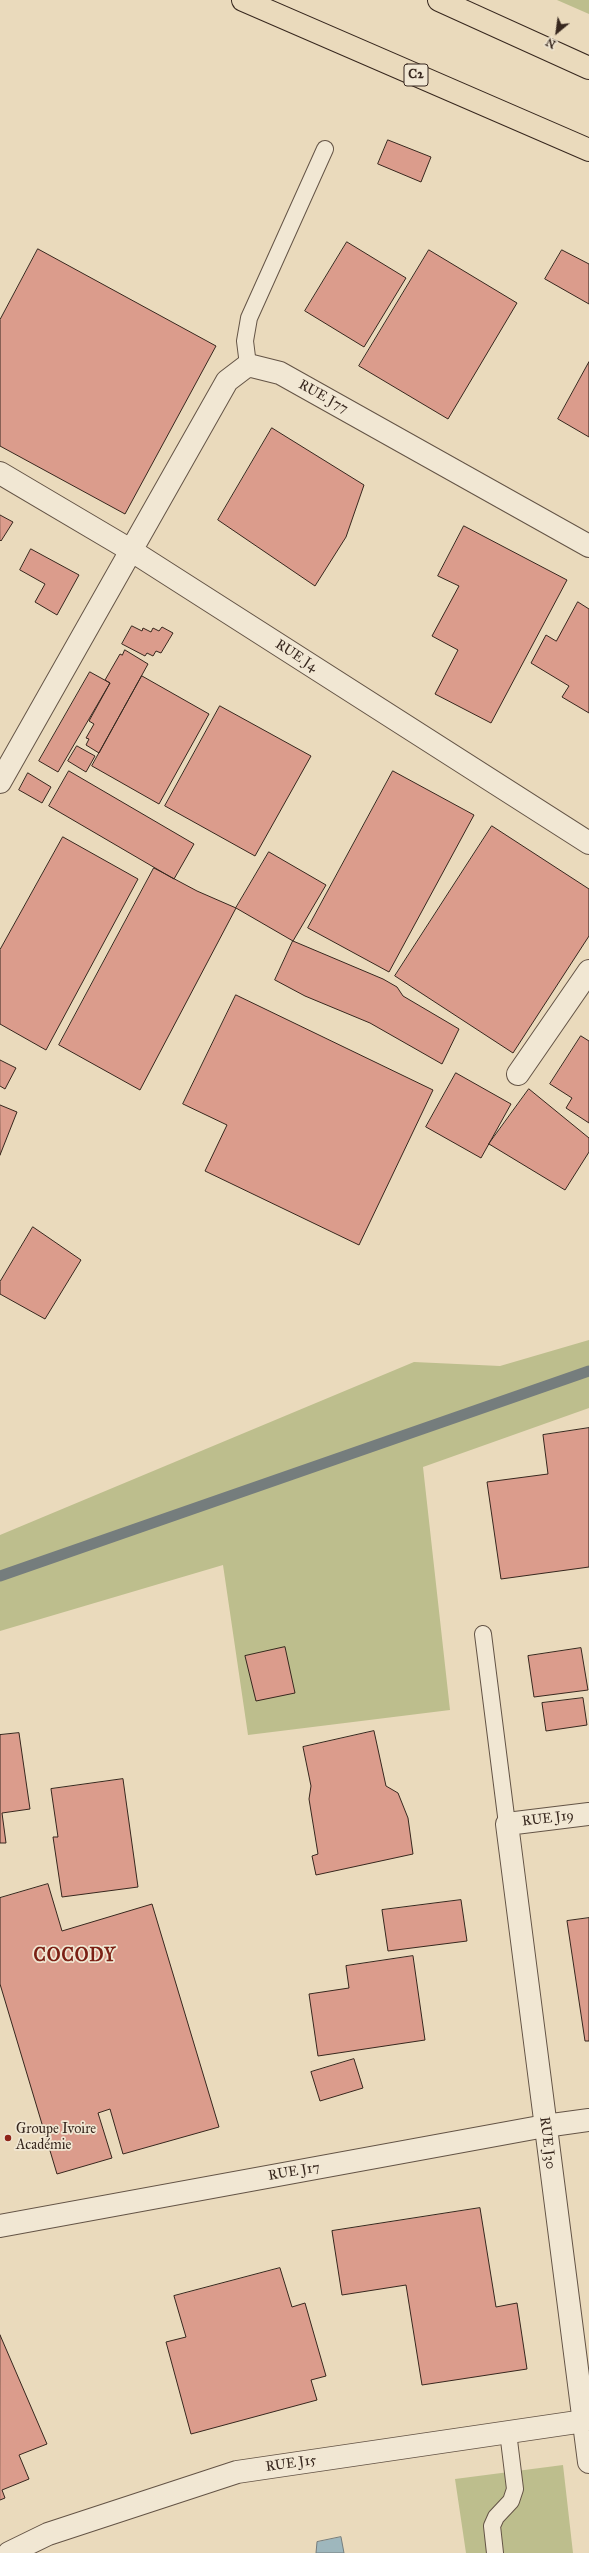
<!DOCTYPE html>
<html>
<head>
<meta charset="utf-8">
<style>
	body { margin:0 }
	#map { position:relative; width:589px; height:2553px; overflow:hidden; background:#eadabc; font-family:"IM FELL Great Primer",serif }
	canvas { display:block }
	.north { position:absolute; left:537px; top:12px; width:40px; height:40px; -webkit-text-stroke:3px #f1e7d3; paint-order:stroke; rotate:209deg; font-size:11px; font-weight:700; line-height:16px; text-align:center; color:#37271e }
	.north::after { content:''; display:block; margin:auto; width:14px; height:18px; background:#37271e; clip-path:polygon(50% 0,100% 100%,50% 72%,0 100%) }
</style>
</head>
<body>
<div id="map">
<canvas width="589" height="2553"></canvas>
<div class="north">N</div>
</div>
<script>
const c = document.querySelector('canvas').getContext('2d');
c.lineJoin = 'round';
function paint(path, color) { c.fillStyle = color; c.fill(path, 'evenodd'); }
function stroke(path, color, width, dash) { c.strokeStyle = color; c.lineWidth = width; c.lineCap = dash ? 'butt' : 'round'; c.setLineDash(dash || []); c.stroke(path); }
function label(font, color, halo, rows, align = 'center') {
  c.font = font + ' "IM FELL Great Primer",serif'; c.lineWidth = 3.5; c.setLineDash([]); c.textBaseline = 'middle'; c.strokeStyle = halo; c.fillStyle = color; for (const [text, x, y, turn = 0] of rows) {
    c.save(); c.translate(x, y); c.rotate((+turn || 0) * Math.PI / 180); c.textAlign = isNaN(turn) ? turn : align; if (halo) c.strokeText(text, 0, 0); c.fillText(text, 0, 0); c.restore();
  }
}
paint(new Path2D(`
	M557,0h32v14z
	M589,1340v68l-166,59 27,243 -202,25 -25,-170 -223,66v-96l414,-173 86,4z
	M563,2465l10,88h-107l-11,-74z`), '#bdbe8d');
const water = new Path2D(`
	M341,2537l3,16h-28l1,-11z`);
paint(water, '#9eb7bd');
stroke(water, '#757d7d', 1);
stroke(new Path2D(`
	M0,1576l589,-205`), '#757d7d', 11);
const building = new Path2D(`
	M388,140l43,17 -10,25 -43,-18z
	M347,242l59,36 -42,69 -59,-36z
	M38,249l178,97 -91,168 -125,-68v-126z
	M429,250l88,53 -69,116 -89,-53z
	M562,250l27,14v40l-44,-25z
	M589,362v75l-31,-18z
	M272,428l92,57 -18,52 -31,49 -97,-66z
	M0,515l13,7 -12,19 -1,-1z
	M464,526l103,54 -76,143 -56,-29 23,-44 -26,-14 27,-50 -21,-10z
	M31,549l48,26 -22,40 -22,-13 10,-18 -25,-14z
	M578,602l11,7v104l-27,-16 7,-11 -38,-23 15,-28 10,6z
	M132,626l10,5 1,-3 8,4 2,-4 6,3 3,-4 11,6 -12,20 -5,-2 -3,5 -6,-3 -2,3 -23,-12z
	M125,650l23,14 -49,89 -13,-8 3,-6 -3,-1 8,-14 -5,-3 21,-38 -5,-3 15,-26 2,1z
	M90,672l20,11 -52,89 -19,-11z
	M142,676l67,38 -50,90 -67,-38z
	M220,706l91,50 -56,100 -90,-50z
	M77,746l18,10 -9,16 -18,-11z
	M69,771l125,73 -20,35 -125,-73z
	M393,771l81,44 -85,157 -81,-44z
	M28,773l23,14 -9,16 -23,-13z
	M492,826l97,63v47l-76,117 -118,-77z
	M63,837l75,42 -92,171 -46,-26v-74z
	M269,852l57,33 -33,56 -57,-33z
	M154,868l43,23 39,17 -96,182 -81,-45z
	M293,941l90,38 14,8 6,9 56,33 -17,35 -72,-41 -65,-27 -30,-16z
	M236,995l197,95 -74,155 -154,-74 22,-46 -44,-21z
	M581,1036l8,5v82l-23,-15 6,-10 -22,-14z
	M0,1060l16,8 -11,21 -5,-3z
	M456,1073l55,31 -30,54 -55,-31z
	M529,1089l60,49v14l-24,38 -76,-46z
	M0,1105l17,7 -17,43z
	M33,1227l48,33 -36,59 -45,-25v-12z
	M589,1428v139l-88,12 -14,-97 61,-8 -5,-39z
	M285,1647l10,46 -39,8 -11,-45z
	M581,1648l7,42 -54,7 -6,-41z
	M583,1698l4,27 -41,6 -4,-28z
	M374,1731l12,55 12,7 10,25 5,36 -97,21 -4,-19 6,-2 -9,-55 2,-13 -8,-39z
	M19,1733l11,76 -28,4 4,30h-6v-108z
	M123,1779l15,108 -76,10 -9,-60h5l-7,-48z
	M48,1884l14,47 90,-27 67,223 -96,27 -13,-45 -12,4 14,45 -55,16 -57,-190v-86z
	M461,1900l6,41 -79,10 -6,-41z
	M589,1918v123h-4l-18,-120z
	M413,1956l12,84 -107,16 -9,-62 40,-6 -3,-22z
	M354,2059l9,29 -43,13 -9,-29z
	M480,2208l16,99 21,-4 10,66 -105,16 -16,-100 -64,10 -10,-64z
	M280,2268l12,39 13,-4 21,73 -15,4 6,20 -126,34 -25,-92 20,-5 -12,-41z
	M0,2335l47,109 -28,11 10,24 -27,11 3,8 -5,2z`);
paint(building, '#db9c8c');
stroke(building, '#37271e', 1);
const lane = new Path2D(`
	M248,365l-3,-24 4,-23 76,-169
	M483,1634l24,190
	M495,2553l-3,-27 4,-9 15,-16 4,-12 -7,-57`);
const street = new Path2D(`
	M0,473l132,78 457,292
	M0,782l227,-401 21,-16 32,8 309,173
	M518,1074l71,-103
	M589,1814l-82,10 82,638
	M0,2226l545,-100 44,-6
	M9,2553l39,-19 189,-62 347,-51`);
const highway = new Path2D(`
	M243,0l346,150
	M439,0l150,68`);
stroke(lane, '#645446', 18);
stroke(street, '#645446', 24);
stroke(highway, '#37271e', 24);
stroke(lane, '#f1e7d3', 16);
stroke(street, '#f1e7d3', 22);
stroke(highway, '#eadabc', 22);
for (const [x, y, r, color] of [
	[8,2138,4,"#8f2418"]
]) { const dot = new Path2D(); dot.arc(x, y, r, 0, 2 * Math.PI); c.fillStyle = color; c.fill(dot); stroke(dot, '#f1e7d3', 1.5); }
for (const [x, y, w] of [
	[416,75,24]
]) { const box = new Path2D(); box.roundRect(x - w / 2, y - 11, w, 22, 3); c.fillStyle = '#f1e7d3'; c.fill(box); stroke(box, '#37271e', 1); }
label('bold 13px', '#37271e', null, [
	["C2",416,75]
]);
label('14px', '#37271e', '#f1e7d3', [
	["RUE J77",323,397,29],
	["RUE J4",296,656,33],
	["RUE J19",548,1819,-7],
	["RUE J30",547,2143,83],
	["RUE J17",294,2172,-10],
	["RUE J15",291,2464,-8]
]);
label('14px', '#37271e', '#f1e7d3', [
	["Groupe Ivoire",16,2130],
	["Académie",16,2146]
], 'left');
c.letterSpacing = '1px';
label('bold 18px', '#7a1f14', '#f1e7d3', [
	["COCODY",75,1957]
]);
c.letterSpacing = '0px';
</script>
</body>
</html>
